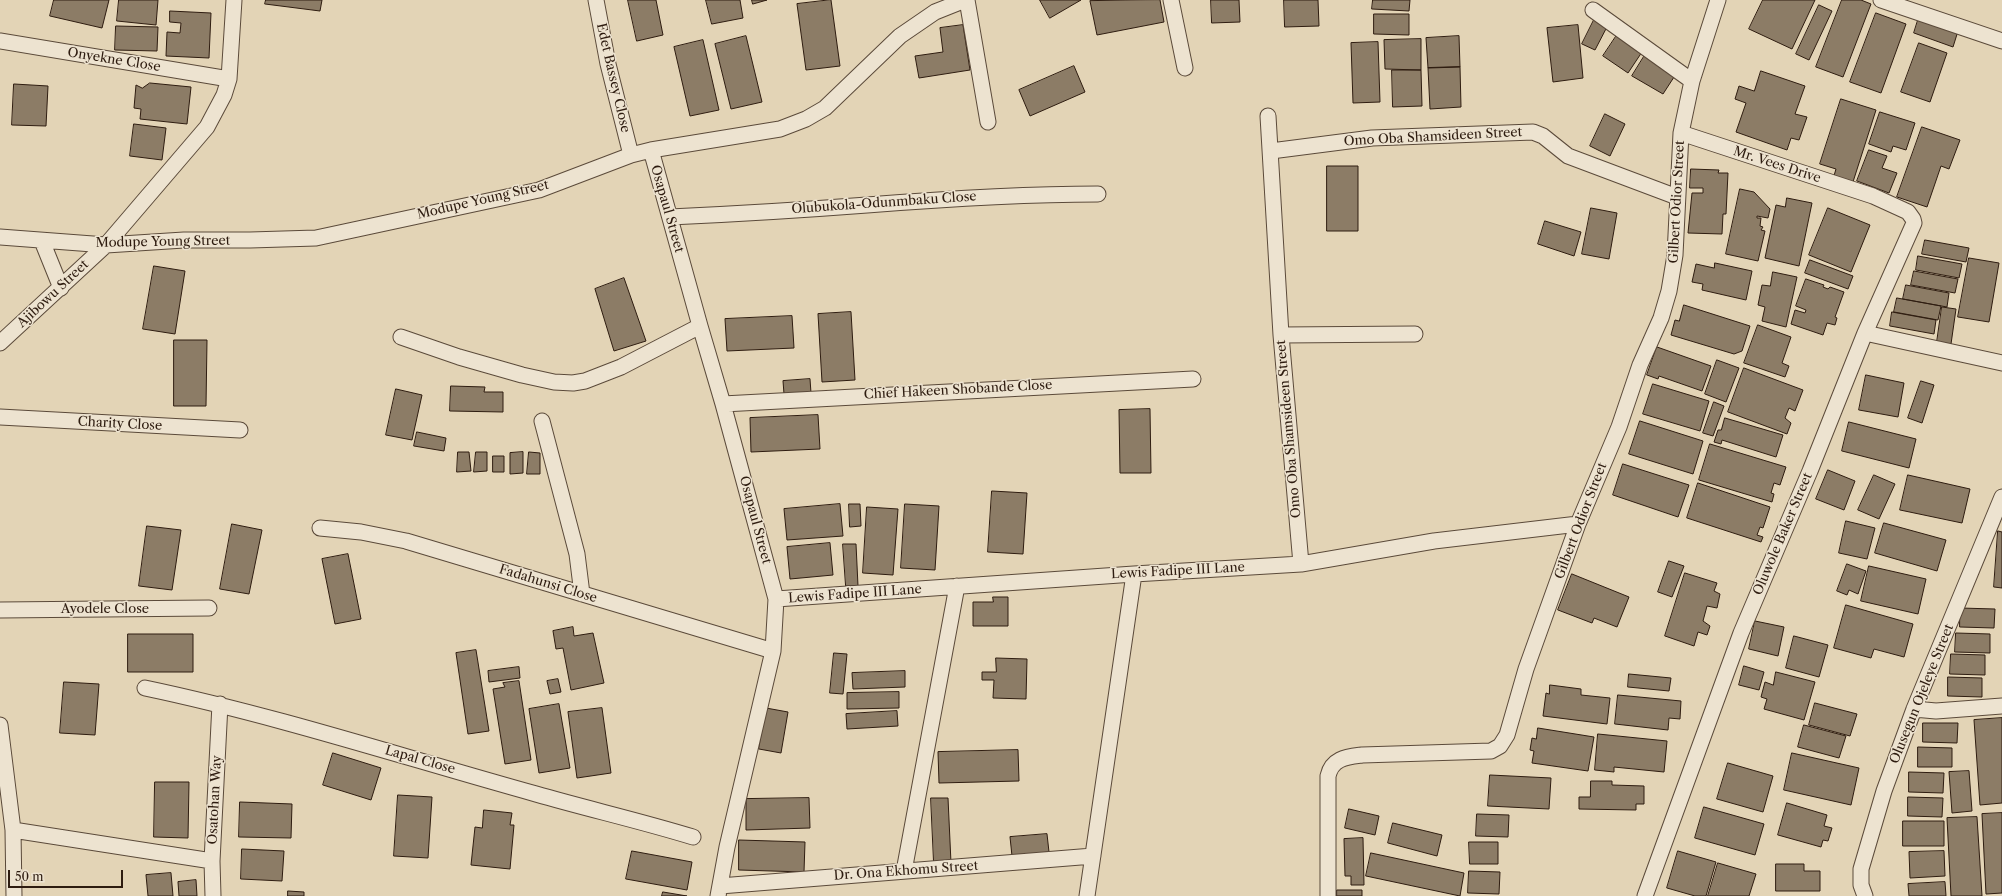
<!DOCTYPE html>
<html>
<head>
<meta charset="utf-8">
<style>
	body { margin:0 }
	#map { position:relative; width:2002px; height:896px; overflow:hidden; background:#e3d4b6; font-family:"Libre Caslon Text",serif }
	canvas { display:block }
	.scale { position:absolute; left:8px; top:870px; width:115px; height:18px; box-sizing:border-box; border:2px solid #2e1c10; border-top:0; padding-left:5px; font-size:12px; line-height:14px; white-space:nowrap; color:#2e1c10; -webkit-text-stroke:3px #ede3d0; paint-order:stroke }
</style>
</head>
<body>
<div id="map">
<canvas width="2002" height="896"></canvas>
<div class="scale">50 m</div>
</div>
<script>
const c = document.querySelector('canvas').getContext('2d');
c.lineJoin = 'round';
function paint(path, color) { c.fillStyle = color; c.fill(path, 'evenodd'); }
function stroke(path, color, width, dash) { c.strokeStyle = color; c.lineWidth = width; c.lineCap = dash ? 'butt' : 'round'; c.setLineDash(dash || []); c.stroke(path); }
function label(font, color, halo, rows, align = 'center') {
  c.font = font + ' "Libre Caslon Text",serif'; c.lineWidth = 3; c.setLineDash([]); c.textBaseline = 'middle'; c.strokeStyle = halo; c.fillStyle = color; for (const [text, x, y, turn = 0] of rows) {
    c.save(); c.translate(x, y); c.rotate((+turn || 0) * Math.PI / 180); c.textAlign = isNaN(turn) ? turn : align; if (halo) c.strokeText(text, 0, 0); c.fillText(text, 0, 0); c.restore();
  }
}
const building = new Path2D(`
	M54,0h55l-7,28 -52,-12z
	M119,0h39l-2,25 -39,-4z
	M266,0h56l-2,11 -55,-7z
	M628,0h28l7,35 -26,6z
	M706,0h34l3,18 -31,6z
	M752,0h15l-14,4z
	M831,0l9,66 -34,4 -9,-66z
	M1040,0h41l-31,18z
	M1160,0l4,22 -67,13 -7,-34z
	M1211,0h28l1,22 -28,1z
	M1284,0h34l1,26 -34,1z
	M1373,0h37l-1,11 -37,-2z
	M1763,0h52l-23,49 -43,-20z
	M1842,0h19l10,4 -28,73 -27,-10z
	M1819,5l13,6 -23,49 -13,-6z
	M170,11l41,2 -2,45 -43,-2 1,-24 13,1 1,-10 -11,-1z
	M1876,13l30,11 -25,69 -31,-11z
	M1374,14h35v21l-35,-1z
	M1596,16l13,7 -14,27 -13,-6z
	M1919,17l39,14 -5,16 -39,-14z
	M963,25l7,45 -51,8 -4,-22 28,-4 -3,-24z
	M1578,25l5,53 -30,4 -6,-54z
	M116,26l42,1 -1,24 -42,-1z
	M1617,35l25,17 -14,21 -25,-17z
	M746,36l16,66 -31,7 -16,-65z
	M1459,36l1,31 -32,1 -2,-30z
	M1421,39v31l-36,-1 -1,-29z
	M703,40l16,70 -29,6 -16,-69z
	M1378,42l2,60 -27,1 -2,-60z
	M1919,43l28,10 -17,49 -29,-10z
	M1645,55l31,19 -13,20 -31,-18z
	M1074,66l11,26 -55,24 -11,-26z
	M1460,67l1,40 -31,2 -2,-41z
	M1392,70h29l1,36 -29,1z
	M1761,71l44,15 -10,28 12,3 -8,23 -8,-2 -4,12 -51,-18 10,-29 -11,-4 4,-13 15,5z
	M150,83l41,4 -4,37 -47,-5 1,-10 -7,-1 2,-23 6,3z
	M14,84l34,2 -2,40 -34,-1z
	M1841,99l35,11 -24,75 -19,-6 3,-10 -16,-5z
	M1880,112l35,11 -9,27 -13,-4 -2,6 -22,-8z
	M1605,114l20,10 -15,32 -20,-10z
	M134,124l32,4 -4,32 -32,-4z
	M1922,127l38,13 -11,29 -8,-3 -14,41 -30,-10z
	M1869,150l18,6 -5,12 15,5 -8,20 -32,-12z
	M1327,166h31v65h-31z
	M1691,169l28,1 -1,3h10l-2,41h-3l-1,20 -34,-1 4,-40h11v-5h-13z
	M1740,189l14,3 16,17 -2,9 -11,-2v2h4l-1,8 3,1 -2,3 4,1 -7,30 -32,-7z
	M1787,198l25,5 -13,63 -34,-8 11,-53 9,2z
	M1591,208l26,5 -8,46 -27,-5z
	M1828,208l42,17 -19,47 -42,-17z
	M1545,221l36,11 -7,24 -36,-12z
	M1925,240l44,8 -3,14 -44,-8z
	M1918,256l44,8 -3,14 -43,-8z
	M1969,258l30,5 -10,59 -31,-5z
	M1810,260l43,16 -5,13 -43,-16z
	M1715,263l37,8 -6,29 -44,-10 1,-6 -11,-2 4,-18 18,4z
	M154,266l31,5 -10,63 -32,-5z
	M1914,271l44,8 -3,14 -44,-8z
	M1773,272l24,5 -11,50 -24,-6 3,-14 -7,-2 4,-20 8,1z
	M624,278l22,63 -32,10 -19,-62z
	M1806,279l18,6 -1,2 5,2 2,-2 14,5 -9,25 2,1 -2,7 -8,-2 -4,12 -32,-11 4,-14 10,3 1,-3 -10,-4z
	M1906,285l43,8 -2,14 -44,-8z
	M1897,298l44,8 -3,14 -44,-8z
	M1684,305l66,21 -8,25 -8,3 -63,-19 4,-15 4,1z
	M1942,307l14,2 -5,35 -14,-2z
	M851,312l4,68 -33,2 -4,-68z
	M1892,312l44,8 -2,14 -44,-8z
	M792,316l2,32 -67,3 -2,-32z
	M1758,325l33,12 -9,26 7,3 -4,11 -41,-14z
	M174,340h33l-1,66h-32z
	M1657,347l54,19 -9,25 -43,-15 -1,3 -11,-4z
	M1717,360l22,8 -13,34 -21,-8z
	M1744,368l59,22 -8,21 -6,-3 -4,10 6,5 -4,11 -59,-22z
	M1866,375l38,8 -6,34 -39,-7z
	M810,379l1,14 -27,1 -1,-13z
	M1921,381l13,4 -12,38 -14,-5z
	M1653,384l56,17 -9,30 -57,-17z
	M451,386l34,1 -1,5h19v20l-53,-1z
	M396,389l26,6 -10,45 -26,-5z
	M1714,402l10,4 -11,30 -10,-3z
	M1150,409l1,64h-31l-1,-63z
	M818,415l2,34 -69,3 -1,-34z
	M1725,418l58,17 -7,22 -54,-17 -1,4 -7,-2 4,-12h3z
	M1640,421l63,20 -10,33 -64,-20z
	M1849,422l67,17 -7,29 -67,-17z
	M417,432l29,6 -2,13 -30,-5z
	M1710,444l76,23 -6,18 -6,-2 -3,10 3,1 -2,8 -73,-22z
	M458,452h11l2,19 -14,1z
	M476,452h11v19l-13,1z
	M523,452v21l-13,1v-21z
	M529,452l11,1v21h-13z
	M493,456h11v16h-11z
	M1623,464l66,21 -11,32 -65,-22z
	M1828,470l27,11 -11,29 -28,-11z
	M1874,475l21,9 -16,35 -21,-9z
	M1908,475l62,14 -8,34 -62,-13z
	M1698,483l72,24 -7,21 -3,-1 -3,8 6,2 -2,5 -74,-24z
	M992,491l35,2 -4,61 -35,-2z
	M840,504l3,32 -56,4 -3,-31z
	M849,504h11l1,22 -11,1z
	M905,504l34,2 -4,64 -34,-2z
	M867,507l31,2 -5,66 -30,-2z
	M1846,521l29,7 -8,31 -28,-6z
	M1884,523l62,17 -9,31 -62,-18z
	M232,524l30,6 -13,64 -29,-5z
	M147,526l34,4 -9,60 -33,-4z
	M1998,531l4,1v56l-8,-1z
	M830,543l3,32 -43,4 -3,-32z
	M843,544h13l2,42h-12z
	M348,554l13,65 -26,5 -13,-65z
	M1669,561l15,5 -12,31 -14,-5z
	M1847,564l19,7 -8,23 -9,-4 -2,5 -10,-4z
	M1869,566l57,13 -8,35 -57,-13z
	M1685,573l32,10 -3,8 6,3 -3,14 -10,-2 -4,15 7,5 -3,9 -9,-3 -4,14 -29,-10z
	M1572,574l57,23 -12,30 -23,-9 -2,5 -34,-13z
	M993,597h15v29h-35v-24h20z
	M1846,605l67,19 -9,33 -30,-8 -3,9 -37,-10z
	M1960,608l35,1 -1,19 -34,-1z
	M1755,621l29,6 -6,29 -29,-7z
	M573,627l1,9 19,-3 11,50 -33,7 -8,-42 -7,1 -3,-18z
	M1956,633l34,1v19l-35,-1z
	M128,634h65v38h-65z
	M1794,636l34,9 -9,32 -33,-9z
	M476,650l13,81 -21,3 -12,-81z
	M834,653l13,1 -4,40 -13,-1z
	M1951,654l34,1v20l-35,-1z
	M996,658l31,1 -1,40 -33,-1 1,-18h-12v-8h14z
	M1744,666l20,6 -5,18 -20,-5z
	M519,667l1,11 -31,4 -1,-11z
	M905,671v16l-52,2 -1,-16z
	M1776,672l39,10 -11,38 -40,-11 3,-10 -6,-2 4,-15 8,3z
	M1629,674l42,4 -2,13 -41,-4z
	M1948,677l34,1v19l-34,-1z
	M558,679l3,13 -11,2 -3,-13z
	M519,681l12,79 -26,4 -12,-75 12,-2 -2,-4z
	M64,682l35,2 -4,51 -35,-2z
	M1550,685l31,4v6l29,3 -3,26 -64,-8 3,-23 3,1z
	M899,692v16l-52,1v-16z
	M1618,695l63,6 -1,18 -11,-1 -1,12 -53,-6z
	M1815,703l42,11 -7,22 -41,-11z
	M559,704l11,64 -31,5 -10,-64z
	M602,708l9,65 -34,5 -9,-66z
	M766,708l22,4 -7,41 -22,-4z
	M897,711l1,15 -51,3 -1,-15z
	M2002,718v85l-22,2 -6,-85z
	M1923,723h35l-1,20 -34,-1z
	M1804,725l42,11 -7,22 -41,-11z
	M1538,728l56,9 -6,34 -56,-8 2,-12 -4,-1 2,-12 4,1z
	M1598,734l69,7 -3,31 -50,-5v5l-19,-2z
	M1918,747l34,1v19h-34z
	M1018,750l1,31 -80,2 -1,-31z
	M333,753l48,15 -10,32 -48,-15z
	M1792,753l67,15 -8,37 -67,-15z
	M1728,763l45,13 -10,36 -46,-13z
	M1969,771l3,40 -20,2 -3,-41z
	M1909,772l35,1 -1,20 -34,-1z
	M1490,775l61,3 -2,31 -61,-3z
	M1591,781h21v4l32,1v18h-8v6l-57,-1v-12h11z
	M155,782h34l-1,56 -34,-1z
	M398,795l34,2 -4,61 -34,-2z
	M1908,797l35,1 -1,19 -34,-1z
	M809,798l1,30 -64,2v-31z
	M931,798h17l3,65h-17z
	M240,802l52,2 -1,34 -52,-1z
	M1787,803l40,12 -3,11 8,2 -4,13 -5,-1 -2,7 -43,-12z
	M1704,807l60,17 -9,31 -60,-17z
	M1349,809l30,7 -4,19 -30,-7z
	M484,810l28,3 -2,12h4l-4,44 -39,-4 4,-38 7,1z
	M2002,813v80l-16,1 -4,-80z
	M1477,814l32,1 -1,22 -32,-1z
	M1977,817l5,79h-31l-4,-78z
	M1903,821h41v25h-41z
	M1393,823l49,12 -5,21 -49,-13z
	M1047,834l2,18 -37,4 -2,-19z
	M1363,838l1,47h-13v-9h-6l-1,-37z
	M739,840l66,2 -1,30 -65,-2z
	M1469,842h29v22h-28z
	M242,849l42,2 -2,30 -41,-2z
	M632,851l60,11 -5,28 -61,-11z
	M1678,851l38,11 -10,34h-11l-28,-8z
	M1944,851l1,25 -35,2 -1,-26z
	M1371,853l93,20 -4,23 -94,-20z
	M1718,863l38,11 -7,22h-41z
	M1776,864h28v7h16v20h-44z
	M1469,871l31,1 -1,22 -31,-1z
	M171,873l2,23h-25l-2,-21z
	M196,880l1,16h-18l-1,-14z
	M1945,882l1,14h-37l-1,-12z
	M1337,890h25v6h-25z
	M288,891l16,1v4h-16z
	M663,892l24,4h-25z`);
paint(building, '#8c7c66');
stroke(building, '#2e1c10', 1);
const minor = new Path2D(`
	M596,0l12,64 23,91
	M967,0l21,122
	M1171,0l14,68
	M1881,0l121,41
	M1593,10l99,71
	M0,41l229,38
	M1268,116l13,219 20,229
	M651,150l49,176 23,78 53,195 -3,52 -46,196 -9,49
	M1271,151l101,-13 161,-6 10,4 25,20 109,41
	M670,217c66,-3 132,-7 197,-12 77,-6 153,-11 231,-11
	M0,237l106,8 78,-5h66l66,-2 223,-48 92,-35 20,-5 129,-21 26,-10 19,-11 75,-72 35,-24 30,-12
	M42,241l19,47
	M1865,333l137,30
	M1281,335l134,-1
	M401,337l58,20 63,18 32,7 19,1 12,-2 36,-14 79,-41
	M0,343l106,-98 101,-118 17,-32 5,-16 5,-79
	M723,404l470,-25
	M0,417l240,13
	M542,421l35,133 5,40
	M320,528l41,4 45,9 367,110
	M776,599l358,-25 167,-10 133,-23 144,-17
	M0,610l209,-2
	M145,688c133,28 261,70 391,106 52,15 105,27 157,43
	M1914,709l22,2 66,-5
	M0,725l13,105 1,66
	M13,830l199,31
	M904,871l53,-285
	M720,886l373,-30
	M213,896l-1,-35 8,-157
	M1087,896l47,-322
	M1328,896v-120c4,-18 19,-19 34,-21l129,-4 9,-5 7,-11 19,-66 52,-145 41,-97 21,-62 21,-47 8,-27 6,-36 6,-122 11,-52 26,-81
	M1645,896l96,-263 69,-162 55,-138 49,-110 -1,-4 -5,-7 -35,-16 -192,-63
	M1865,896l-4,-11v-16l23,-78 30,-82 88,-212`);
stroke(minor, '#5b4a3a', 17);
stroke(minor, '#ede3d0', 15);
label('13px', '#2e1c10', '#ede3d0', [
	["Onyekne Close",114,60,9],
	["Edet Bassey Close",613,78,77],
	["Omo Oba Shamsideen Street",1433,137,-3],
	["Mr. Vees Drive",1777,165,18],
	["Modupe Young Street",483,200,-13],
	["Gilbert Odior Street",1677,202,-87],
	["Olubukola-Odunmbaku Close",884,203,-4],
	["Osapaul Street",667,209,74],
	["Modupe Young Street",163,242,-1],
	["Ajibowu Street",53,294,-43],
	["Chief Hakeen Shobande Close",958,390,-3],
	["Charity Close",120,424,3],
	["Omo Oba Shamsideen Street",1289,429,-95],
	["Osapaul Street",755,520,75],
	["Gilbert Odior Street",1581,521,-69],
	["Oluwole Baker Street",1783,534,-67],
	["Lewis Fadipe III Lane",1178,571,-3],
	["Fadahunsi Close",548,584,17],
	["Lewis Fadipe III Lane",855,594,-4],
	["Ayodele Close",105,609],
	["Olusegun Ojeleye Street",1922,694,-68],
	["Lapal Close",420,760,16],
	["Osatohan Way",215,800,-87],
	["Dr. Ona Ekhomu Street",906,871,-4]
]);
</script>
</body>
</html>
